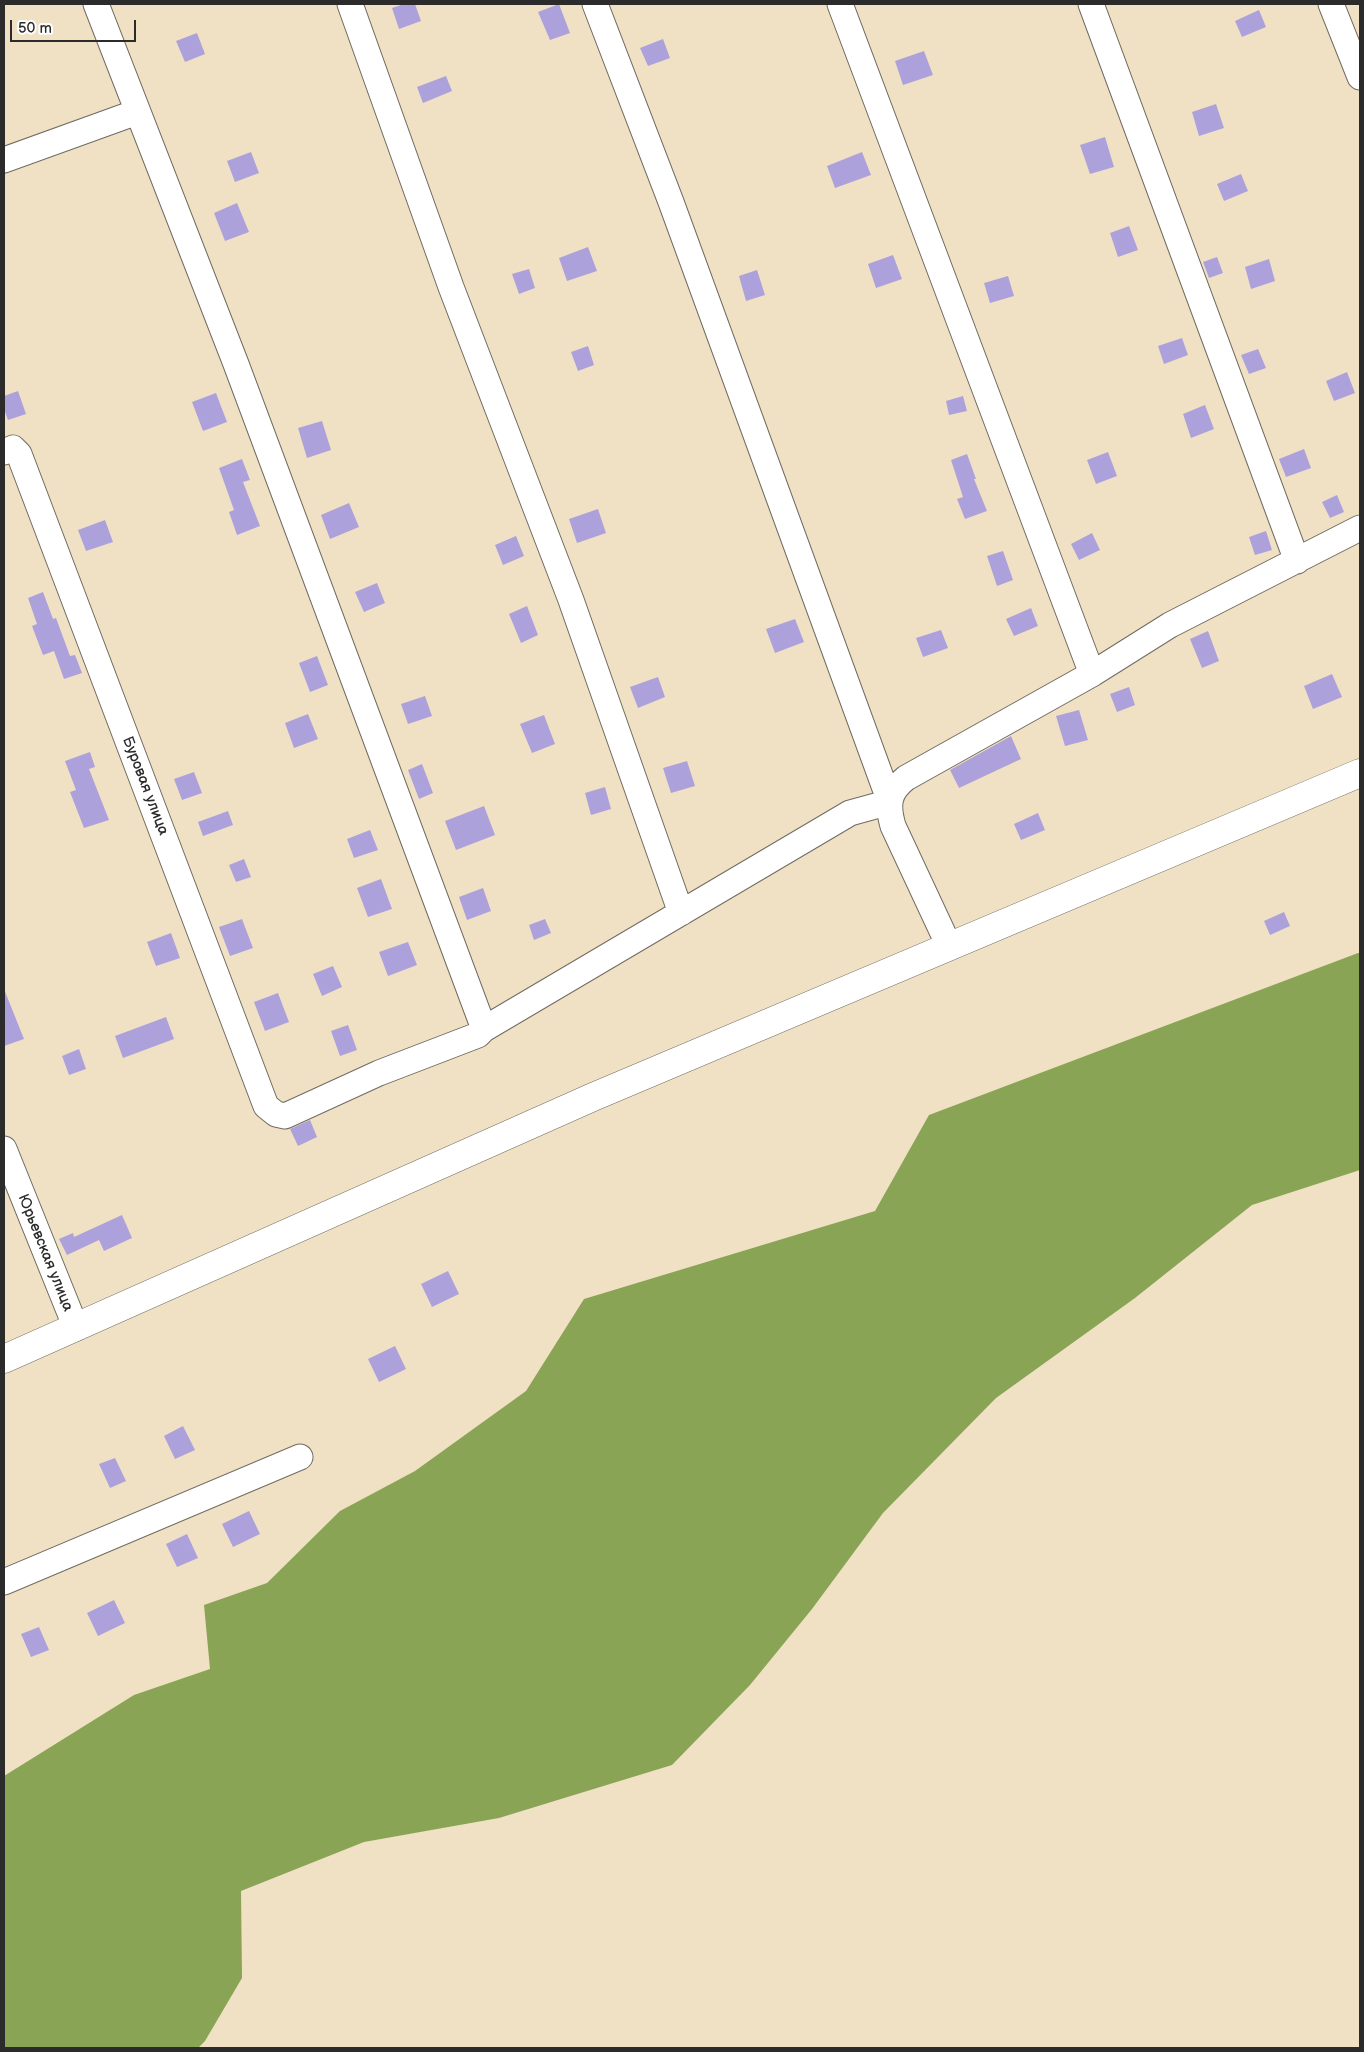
<!DOCTYPE html>
<html>
<head>
<meta charset="utf-8">
<style>
	body { margin:0 }
	#map { position:relative; width:1364px; height:2052px; overflow:hidden; background:#f0e1c4; font-family:"Balsamiq Sans",sans-serif }
	canvas { display:block }
	.frame { position:absolute; inset:0; border:5px solid #2b2b2b; pointer-events:none }
	.scale { position:absolute; left:10px; top:20px; width:126px; height:22px; box-sizing:border-box; border:2px solid #2b2b2b; border-top:0; padding-left:6px; font-size:15px; line-height:18px; white-space:nowrap; color:#2b2b2b; -webkit-text-stroke:4px #fff; paint-order:stroke }
</style>
</head>
<body>
<div id="map">
<canvas width="1364" height="2052"></canvas>
<div class="frame"></div>
<div class="scale">50 m</div>
</div>
<script>
const c = document.querySelector('canvas').getContext('2d');
c.lineJoin = 'round';
function paint(path, color) { c.fillStyle = color; c.fill(path, 'evenodd'); }
function stroke(path, color, width, dash) { c.strokeStyle = color; c.lineWidth = width; c.lineCap = dash ? 'butt' : 'round'; c.setLineDash(dash || []); c.stroke(path); }
function label(font, color, halo, rows, align = 'center') {
  c.font = font + ' "Balsamiq Sans",sans-serif'; c.lineWidth = 5; c.setLineDash([]); c.textBaseline = 'middle'; c.strokeStyle = halo; c.fillStyle = color; for (const [text, x, y, turn = 0] of rows) {
    c.save(); c.translate(x, y); c.rotate((+turn || 0) * Math.PI / 180); c.textAlign = isNaN(turn) ? turn : align; if (halo) c.strokeText(text, 0, 0); c.fillText(text, 0, 0); c.restore();
  }
}
paint(new Path2D(`
	M1358,953h2v217l-108,35 -117,93 -139,100 -113,115 -71,96 -62,76 -78,80 -173,53 -135,24 -123,49 1,87 -37,63 -7,7h-194v-272l130,-81 76,-26 -6,-64 63,-22 73,-72 75,-40 111,-80 58,-92 291,-88 54,-96z`), '#8aa456');
paint(new Path2D(`
	M404,4h11l6,17 -22,8 -7,-21z
	M559,4l11,29 -20,7 -12,-28z
	M1259,10l7,17 -24,10 -7,-16z
	M197,33l8,21 -20,8 -9,-21z
	M663,39l7,19 -22,8 -8,-18z
	M924,51l9,24 -30,10 -8,-24z
	M446,76l6,15 -29,12 -6,-16z
	M1216,104l8,24 -25,8 -7,-24z
	M1105,137l9,30 -24,7 -10,-29z
	M251,152l8,21 -24,9 -8,-21z
	M862,152l9,23 -36,13 -8,-22z
	M1241,174l7,17 -24,10 -7,-17z
	M237,203l12,29 -24,9 -11,-28z
	M1129,226l9,24 -20,7 -8,-24z
	M588,247l9,24 -30,10 -8,-23z
	M893,255l9,24 -26,9 -8,-24z
	M1217,257l6,16 -14,5 -6,-16z
	M1269,259l6,22 -24,8 -6,-22z
	M529,269l6,19 -16,6 -7,-20z
	M757,270l8,25 -19,6 -7,-25z
	M1008,276l6,20 -24,7 -6,-20z
	M1182,338l6,17 -24,9 -6,-18z
	M588,346l6,19 -16,6 -7,-19z
	M1258,349l8,19 -17,6 -8,-19z
	M1347,372l8,21 -21,8 -8,-20z
	M18,391l8,23 -18,6 -4,-11v-13z
	M216,393l11,29 -24,9 -11,-29z
	M963,396l4,15 -18,4 -3,-14z
	M1205,405l9,24 -23,9 -8,-24z
	M322,421l9,29 -24,8 -9,-30z
	M1304,449l7,19 -25,9 -7,-18z
	M1108,452l9,24 -21,8 -9,-24z
	M967,454l9,25h-2l13,32 -22,8 -8,-20 6,-2 -12,-37z
	M242,459l8,21 -7,2 17,44 -23,9 -8,-23 5,-2 -15,-42z
	M1337,495l7,17 -14,6 -8,-16z
	M349,503l10,24 -29,12 -9,-24z
	M598,509l8,24 -29,10 -8,-24z
	M105,520l8,22 -27,9 -8,-21z
	M1266,531l6,19 -17,5 -6,-18z
	M1092,533l8,17 -21,10 -8,-16z
	M516,536l8,20 -21,9 -8,-20z
	M1003,551l10,29 -16,6 -10,-30z
	M377,583l8,20 -21,9 -9,-20z
	M43,592l10,27 3,-1 14,38 5,-1 7,18 -18,6 -10,-28 -11,4 -11,-29 5,-2 -9,-26z
	M527,606l11,29 -17,8 -12,-29z
	M1031,608l7,18 -24,10 -8,-17z
	M795,619l9,23 -29,11 -9,-24z
	M941,630l7,18 -25,9 -7,-19z
	M1208,631l11,30 -17,7 -12,-29z
	M317,656l11,29 -18,7 -11,-29z
	M1332,674l10,23 -29,12 -9,-23z
	M658,677l7,20 -27,11 -8,-21z
	M1129,687l6,18 -18,7 -7,-18z
	M425,696l7,20 -24,8 -7,-20z
	M1079,710l9,30 -23,6 -9,-30z
	M308,714l10,25 -24,9 -9,-25z
	M544,715l11,29 -23,9 -12,-29z
	M1011,736l10,23 -62,29 -9,-18z
	M90,752l5,15 -6,2 20,51 -25,8 -14,-36 6,-2 -11,-29z
	M687,761l8,25 -24,7 -8,-25z
	M422,764l11,29 -14,6 -11,-29z
	M194,772l8,21 -20,7 -8,-21z
	M605,787l6,22 -20,6 -6,-22z
	M484,806l11,29 -39,15 -11,-29z
	M228,811l5,14 -30,11 -5,-14z
	M1038,813l7,17 -24,10 -7,-16z
	M370,830l8,20 -24,8 -7,-19z
	M244,859l7,18 -15,5 -7,-17z
	M381,879l11,30 -24,8 -11,-29z
	M483,888l8,23 -24,9 -8,-23z
	M1284,912l6,14 -20,9 -6,-14z
	M242,919l11,29 -23,8 -11,-29z
	M545,919l6,14 -17,7 -5,-15z
	M171,933l9,25 -24,8 -9,-24z
	M408,942l9,23 -29,11 -9,-24z
	M333,966l9,21 -20,9 -9,-22z
	M4,989l20,50 -20,7z
	M278,993l11,29 -24,9 -11,-29z
	M166,1017l8,22 -51,19 -8,-22z
	M348,1025l9,25 -17,6 -9,-25z
	M79,1049l7,20 -17,6 -7,-19z
	M310,1120l7,17 -19,9 -8,-17z
	M122,1215l10,23 -28,13 -5,-11 -32,15 -8,-16 14,-6 1,4z
	M448,1271l11,23 -27,13 -11,-23z
	M395,1346l11,23 -27,13 -11,-23z
	M183,1426l12,24 -20,9 -11,-23z
	M115,1458l11,23 -16,7 -11,-24z
	M249,1511l11,23 -27,13 -11,-23z
	M187,1534l11,24 -21,9 -11,-23z
	M114,1600l11,23 -27,13 -11,-23z
	M39,1627l10,23 -18,7 -10,-23z`), '#ada1dc');
const minor = new Path2D(`
	M96,4l140,360 248,665
	M350,4l101,283 120,313 110,313
	M840,4l252,670
	M1091,4l206,557
	M1331,4l29,73
	M4,160l133,-48
	M4,452l9,-4 6,6 247,652 10,8 9,2 94,-43 99,-38 6,-6 366,-216 40,-11 -219,-600 -76,-198
	M949,946l-56,-120c-6,-21 -5,-34 13,-48l186,-104 78,-49 190,-97
	M4,1149l72,179
	M4,1582l296,-125`);
const major = new Path2D(`
	M4,1359l589,-262 767,-324`);
stroke(minor, '#706b61', 27);
stroke(major, '#706b61', 29);
stroke(minor, '#fff', 25);
stroke(major, '#fff', 28);
label('15px', '#2b2b2b', '#fff', [
	["Буровая улица",145,786,69],
	["Юрьевская улица",45,1253,68]
]);
</script>
</body>
</html>
